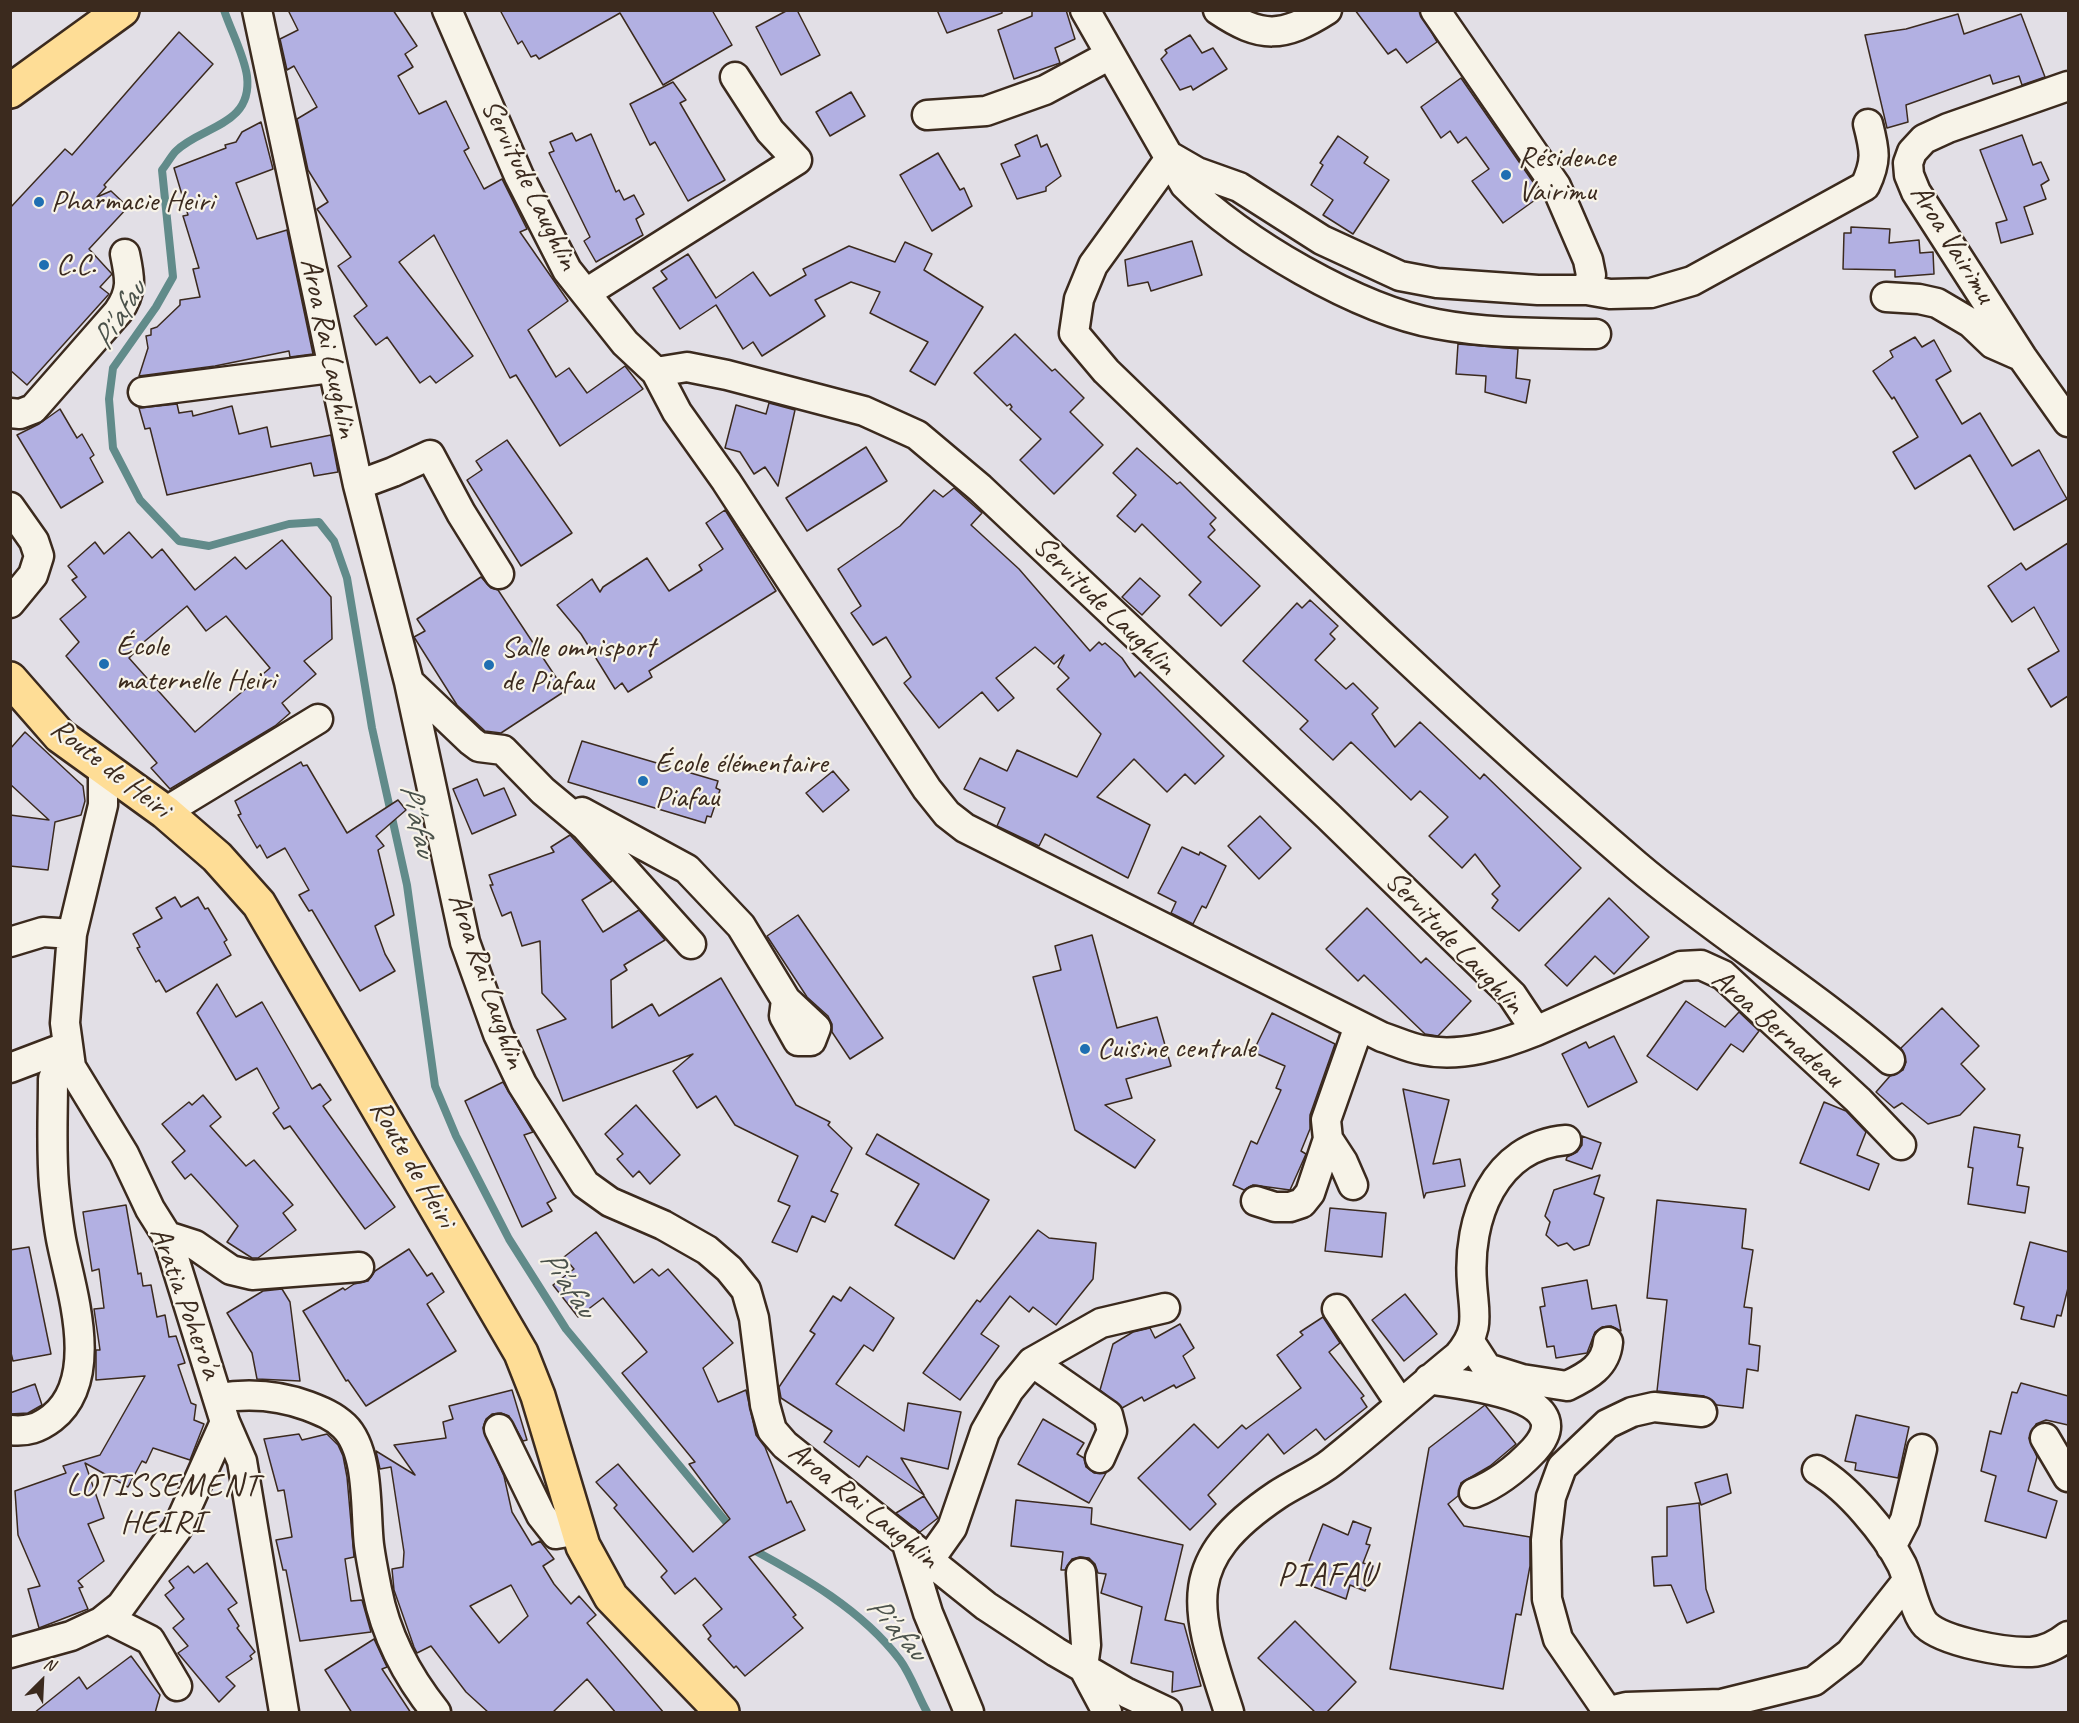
<!DOCTYPE html>
<html>
<head>
<meta charset="utf-8">
<style>
	body { margin:0 }
	#map { position:relative; width:2079px; height:1723px; overflow:hidden; background:#e2dfe6; font-family:Caveat,sans-serif }
	canvas { display:block }
	.frame { position:absolute; inset:0; border:12px solid #3b2a1e; pointer-events:none }
	.north { position:absolute; left:12px; top:1651px; width:60px; height:60px; -webkit-text-stroke:4px #f7f3e8; paint-order:stroke; rotate:24deg; font-size:16px; font-weight:700; line-height:24px; text-align:center; color:#3b2a1e }
	.north::after { content:''; display:block; margin:auto; width:21px; height:27px; background:#3b2a1e; clip-path:polygon(50% 0,100% 100%,50% 72%,0 100%) }
</style>
</head>
<body>
<div id="map">
<canvas width="2079" height="1723"></canvas>
<div class="frame"></div>
<div class="north">N</div>
</div>
<script>
const c = document.querySelector('canvas').getContext('2d');
c.lineJoin = 'round';
function stroke(path, color, width, dash) { c.strokeStyle = color; c.lineWidth = width; c.lineCap = dash ? 'butt' : 'round'; c.setLineDash(dash || []); c.stroke(path); }
function paint(path, color) { c.fillStyle = color; c.fill(path, 'evenodd'); }
function label(font, color, halo, rows, align = 'center') {
  c.font = font + ' Caveat,sans-serif'; c.lineWidth = 4.5; c.setLineDash([]); c.textBaseline = 'middle'; c.strokeStyle = halo; c.fillStyle = color; for (const [text, x, y, turn = 0] of rows) {
    c.save(); c.translate(x, y); c.rotate((+turn || 0) * Math.PI / 180); c.textAlign = isNaN(turn) ? turn : align; if (halo) c.strokeText(text, 0, 0); c.fillText(text, 0, 0); c.restore();
  }
}
stroke(new Path2D(`
	M224,10c7,21 20,45 23,66 6,50 -46,50 -71,75 -5,5 -9,13 -14,19l11,107 -17,30 -43,61 -4,31 4,49 27,52 39,41 30,5 80,-22 30,-2 15,19 13,37 25,150 35,157 28,201 21,50 53,103 57,90 166,200
	M750,1548c54,29 112,62 150,112 11,15 18,36 27,52`), '#618b8a', 8);
const building = new Path2D(`
	M288,10h105l24,36 -12,8 8,13 -15,9 21,38 27,-13 23,47 -5,3 20,38 18,-10 25,50 -7,3 48,69 -40,29 28,47 13,-9 18,25 38,-27 18,23 -83,57 -44,-71 -6,3 -76,-143 -35,27 74,94 -37,27 -6,-7 -10,7 -33,-46 -11,8 -22,-29 13,-10 -29,-40 13,-9 -34,-48 11,-7 -20,-32 -11,-51 20,-12 -23,-41 -7,4 -7,-31 18,-9z
	M500,10h212l20,35 -69,40 -43,-72 -81,46 -3,-4 -5,2 -9,-16 -4,3z
	M788,10h9l23,45 -39,20 -25,-48z
	M937,10h65v3l-55,20z
	M1032,10h34l9,29 -20,9 5,15 -46,16 -16,-49 34,-14z
	M1355,10h64l18,32 -30,21 -11,-14 -8,5z
	M1958,14l6,20 57,-20 24,63 -23,8 -3,-9 -26,8 -3,-9 -84,30 2,17 -21,6 -22,-93 41,-6z
	M179,32l34,32 -109,121 2,2 -9,10 14,-6 17,16 -39,42 23,25 -12,13 9,7 -82,91 -17,-15v-162l55,-59 7,6z
	M1190,35l12,18 11,-5 14,21 -34,21 -2,-4 -11,4 -19,-31 6,-6 -2,-3z
	M1461,78l81,117 -39,28 -31,-42 17,-12 -23,-32 -8,6 -8,-12 -9,7 -20,-31z
	M673,82l13,18 -6,3 45,77 -37,21 -33,-59 -5,3 -20,-41z
	M851,92l14,24 -35,20 -14,-24z
	M261,122l12,47 -37,14 21,56 30,-9 26,124 -23,3 -1,-6 -74,15 -76,10 9,-28 -2,-12 5,-1v-6l6,-2 23,-22v-5l20,-3 -7,-28 6,-1 -16,-52 5,-1 -14,-47 52,-20 -1,-3 11,-3 6,-10z
	M572,133l4,8 15,-7 25,58 3,-2 5,10 10,-5 10,19 -8,5 7,16 -47,27 -12,-21 6,-4 -41,-84 5,-2 -4,-9z
	M1037,135l4,12 6,-3 14,32 -15,11v4l-29,8 -16,-35 19,-8 -5,-11z
	M2022,135l11,30 8,-3 8,18 -8,5 5,14 -22,8 9,27 -32,9 -5,-20 11,-3 -27,-70z
	M1338,136l30,21 -4,6 25,17 -36,54 -30,-19 10,-15 -22,-15 12,-20 -3,-2z
	M938,153l22,37 4,-2 8,18 -40,25 -32,-56z
	M1851,227l39,2 -1,14 30,-3 1,13 13,-1 1,22 -39,3v-7l-52,-1 1,-36h7z
	M1192,241l10,34 -51,16 -3,-9 -20,4 -3,-26z
	M905,242l27,12 -8,16 59,37 -48,78 -25,-14 18,-29 -58,-29 10,-21 -29,-10 -36,18 10,16 -63,40 -9,-14 -10,7 -27,-44 -36,24 -27,-41 14,-9 -6,-8 27,-17 28,44 37,-26 17,24 36,-21 -3,-6 46,-23 46,16z
	M1015,334l37,37 3,-2 29,29 -14,14 33,33 -49,49 -34,-34 21,-21 -31,-30 2,-2 -2,-3 -3,2 -33,-33z
	M1915,337l7,10 12,-7 17,31 -15,9 26,44 18,-11 32,53 27,-16 28,49 -53,31 -44,-75 -55,34 -22,-37 25,-15 -24,-40 -2,2 -19,-28 20,-14 -3,-6z
	M1458,344l60,5 -2,29 14,2 -4,23 -41,-11 1,-16 -30,-2z
	M769,403l26,7 -17,76 -13,-19 -11,7 -14,-22 -15,-4 11,-43 30,9z
	M177,404l2,9 13,-2 1,5 39,-10 7,28 28,-7 4,20 60,-12 7,37 -24,4 -3,-13 -144,32 -17,-67 -5,1 -6,-21z
	M60,409l17,29 5,-4 12,21 -4,3 13,24 -42,26 -44,-73 22,-11z
	M507,440l65,93 -51,33 -54,-86 15,-10 -6,-9z
	M866,447l21,34 -80,50 -21,-33z
	M1137,448l40,36 3,-2 36,36 -6,6 5,6 -7,7 52,49 -39,40 -32,-31 12,-13 -59,-58 -7,8 -18,-16 19,-21 -23,-22z
	M954,488l28,25 -11,12 48,44 71,82 9,-9 3,3 3,-2 17,15 13,19 5,-5 84,84 -29,28 -10,-10 -18,18 -33,-33 -37,38 53,28 -22,53 -83,-44 -6,12 -42,-20 8,-18 -41,-19 16,-31 27,13 10,-21 60,27 24,-43 -44,-45 12,-11 -11,-11 6,-12 -10,9 -19,-17 -39,31 18,20 -16,13 -16,-19 -43,36 -35,-45 7,-6 -25,-40 -13,8 -22,-32 10,-7 -23,-37 62,-43 34,-36 9,7z
	M725,510l51,81 -127,80 3,6 -24,15 -6,-9 -7,6 -34,-55 -24,-29 35,-26 8,13 3,-5 44,-29 22,33 33,-21 -3,-5 24,-16 -17,-26z
	M129,532l23,26 10,-9 33,41 40,-33 11,12 36,-29 49,57 1,42 -28,22 12,13 -34,29 8,10 -15,13 -105,63 -19,-21 6,-5 -91,-107 13,-14 -19,-23 26,-22 -14,-17 5,-3 -9,-11 27,-24 9,12zM187,606l19,25 20,-15 44,52 -75,64 -66,-74 6,-6 -2,-1z
	M2068,543v153l-17,11 -23,-38 31,-18 -25,-44 -22,15 -24,-36 33,-23 5,7z
	M481,577l10,11 7,2 67,101 -64,42 -16,-2 -28,-26 -43,-68 11,-6 -8,-12z
	M1140,578l20,18 -18,19 -20,-18z
	M1310,600l28,26 -8,8 5,5 -20,21 31,29 7,-6 25,25 -6,6 23,33 25,-25 60,57 4,-5 97,94 -62,63 -27,-23 6,-8 -6,-6 8,-8 -25,-32 -13,14 -33,-32 19,-19 -28,-26 -9,9 -60,-58 -18,18 -33,-31 8,-8 -65,-60 54,-58 5,5z
	M25,732l58,54 2,15 -4,14 -26,7 -7,48 -38,-4v-51l39,5 -39,-36v-35z
	M582,741l136,40 -2,7 4,2 -9,27 -4,-1 -2,7 -137,-41z
	M301,762l2,4 4,-1 40,68 51,-33 8,10 -30,26 8,10 -6,4 16,65 -19,11 10,28 10,17 -35,20 -48,-81 -3,1 -10,-16 10,-5 -24,-42 -18,10 -7,-13 -3,3 -19,-33 3,-1 -6,-13z
	M833,771l16,19 -26,22 -17,-19z
	M477,779l7,17 20,-8 12,27 -44,19 -19,-45z
	M1260,816l31,32 -32,31 -31,-33z
	M570,835l42,46 -30,19 21,32 36,-22 26,30 -41,25 3,5 -16,10 1,48 40,-24 7,12 62,-38 75,127 34,17 -2,3 24,23 -21,43 7,3 -13,28 -13,-6 -15,36 -25,-10 18,-36 -12,-5 20,-45 -63,-31 -19,-29 -19,12 -24,-37 20,-17 -130,47 -26,-71 29,-11 -24,-26 -2,-52 -18,5 -11,-34 -9,4 -12,-31h3l-4,-10 65,-23 -3,-5z
	M1182,847l17,8 1,-3 26,14 -20,42 -4,-2 -9,18 -22,-11 5,-11 -18,-9z
	M175,897l6,10 17,-10 7,12 3,-1 19,32 -3,2 7,13 -65,37 -7,-12 -3,2 -19,-34 3,-1 -7,-13 29,-16 -6,-10z
	M1609,898l40,39 -35,37 -19,-18 -28,30 -22,-21z
	M1367,908l54,55 5,-5 45,43 -33,35 -13,-2 -61,-59 -6,6 -32,-32z
	M798,915l85,123 -33,21 -18,-27v-8l-4,-8 -21,-19 -40,-61z
	M1092,935l25,93 40,-11 14,49 -45,13 6,19 -27,7 50,35 -20,28 -60,-38 -42,-153 28,-7 -6,-24z
	M217,984l19,33 26,-15 50,87 8,-5 11,16 -8,6 72,101 -30,22 -75,-103 -6,3 -11,-16 6,-5 -22,-40 -21,12 -39,-67z
	M1686,1001l39,26 14,-15 20,19 -16,21 -12,-8 -34,46 -50,-34z
	M1942,1008l37,38 -18,18 24,25 -25,26 -32,9 -26,-21 -8,5 -18,-16 14,-16 13,-6 3,-8 -5,-14z
	M1272,1013l63,31 -25,71v14l-9,22 5,3 -16,36 -37,-5 -9,5 -11,-5 18,-44 6,3 24,-54 -5,-2 9,-22 -32,-14z
	M1614,1036l23,46 -49,25 -26,-53 24,-12 3,6z
	M503,1082l30,50 -9,3 32,63 -9,5 5,8 -30,16 -57,-126z
	M1403,1089l46,11 -16,64 27,-5 5,27 -39,7 -2,5z
	M203,1095l18,22 -11,9 36,40 8,-6 39,45 -10,8 13,17 -38,28h-6l-25,-16 11,-16 -47,-52 -6,5 -13,-17 13,-11 -23,-27 27,-22 3,3z
	M1824,1102l22,9 20,21 -9,23 22,9 -10,26 -69,-27z
	M636,1105l44,50 -30,29 -11,-13 -6,6 -16,-18 6,-5 -18,-20z
	M1974,1127l46,8 -2,12 5,1 -6,37 12,2 -4,26 -57,-9 5,-36 -5,-1z
	M877,1134l112,66 -35,59 -59,-34 24,-41 -53,-30z
	M1582,1136l19,7 -9,26 -26,-9 1,-3 10,-5 5,-7z
	M1600,1175l-6,19 10,4 -15,47 -15,5 -7,-7 -9,3 -12,-11 4,-13 -5,-6 9,-26z
	M1657,1200l89,9 -4,39 11,2 -9,57 8,1 -3,36 11,2 -2,25 -11,-2 -4,39 -26,-3 -13,-9 -47,-5 10,-91 -20,-2z
	M126,1205l12,69 3,-1 2,13 8,-1 6,32 8,-2 4,22 7,-1 9,27 -7,2 13,38 5,2 -2,15 10,4 -14,36 -37,-12 -7,15 -4,-2 -14,26 -43,-24 19,55 -16,6 16,37 -26,20 5,6 -4,1 9,21 -49,19 -11,-39 12,-3 -22,-51 -3,-44 51,-18 -3,-7 37,-11 45,-79 -49,4v-30h4l-6,-41 10,-1 -5,-39 -7,2 -9,-59z
	M1330,1208l56,5 -4,44 -57,-6z
	M1038,1230l11,8 47,5 -3,36 -37,46 -23,-18 -4,5 -19,-16 -29,38 18,12 -39,54 -37,-27 54,-73 3,2z
	M596,1232l38,51 18,-14 7,7 9,-7 65,74 -30,25 15,34 28,-12 10,45 9,12 22,56 4,-2 14,29 -56,27 47,58 -3,2 10,11 -58,48 -9,-10 -2,2 -26,-29 3,-3 -8,-11 19,-16 -27,-31 -20,16 -14,-17 6,-6 -53,-63 3,-3 -21,-23 22,-18 75,88 37,-33 -41,-55 6,-2 -73,-89 25,-21 -44,-54 -25,19 -25,-32 21,-16 -10,-12z
	M2030,1242l38,10v36l-7,28 -4,-1 -3,12 -33,-8 3,-12 -10,-3z
	M29,1247l22,107 -38,7 -3,-12v-99z
	M409,1249l18,27 5,-3 12,19 -17,12 29,47 -90,55 -18,-26 -2,1 -43,-70 40,-23 2,2 9,-6 14,-3 7,-10z
	M1587,1280l5,29 24,-4 5,26 -10,-5 -9,1 -7,5 -8,21 -31,5 -2,-12 -7,1 -7,-40 5,-1 -3,-18z
	M850,1287l44,31 -21,33 -9,-6 -28,39 68,47 4,-28 53,9 -13,57 -47,-11 23,37 -57,-39 -8,11 -35,-25 8,-11 -51,-33 -2,-11 36,-53 -5,-3 23,-35 8,5z
	M282,1289l8,13 10,79 -43,-2 -5,-26 -25,-40 36,-22z
	M1405,1294l32,40 -33,27 -32,-41z
	M1323,1317l17,26 -11,9 35,44 -3,2 6,9 -42,33 -9,-11 -32,25 -16,-20 -60,61 8,9 -26,26 -52,-52 56,-54 24,24 24,-23 4,4 55,-41 -24,-33 26,-20 -3,-3z
	M1180,1324l14,24 -11,8 12,22 -19,10 -2,-3 -30,16 -2,-4 -20,11 -22,-18 13,-46 20,-12 17,-4 5,10z
	M2021,1383l47,13v29l-22,-5 -10,4 -7,14 8,19 -9,34 29,10 -11,37 -61,-17 11,-45 -15,-5 9,-40 11,3 11,-42 5,1z
	M35,1384l7,21 -14,8 -18,1v-21z
	M512,1390l15,50 -4,1 -14,-25 -8,-3 -9,1 -6,5 -3,9 21,48 8,36 20,33 8,-4 14,18 -11,7 11,18 17,20 8,-8 17,19 -9,8 77,90h-48l-29,-34 -35,34h-63l-23,-21 -35,-46 -14,7 -3,-6 -20,-57 -2,-21 11,-2 1,-15 -13,-85 -11,2 -4,-18 39,24 -21,-30 52,-7 -3,-16 10,-3 -4,-13zM511,1585l17,31 -29,27 -29,-37z
	M1485,1405l31,39 -26,22 -29,17 -3,13 -10,8 16,22 66,11v29l-9,49 -5,-1 -13,75 -113,-20 39,-221z
	M1856,1415l53,12 -11,51 -43,-8 1,-7 -11,-2z
	M1043,1419l41,24 -7,11 7,4 2,9 8,6h12l-17,30 -71,-39z
	M299,1434l3,6 25,-6 11,11 5,11 4,21 7,80 -9,2 6,42 11,-1 9,32 -71,9 -14,-71h-3l-7,-30 16,-3 -8,-47 -6,1 -14,-52z
	M1727,1474l4,19 -30,12 -6,-22z
	M924,1496l14,22 -18,14 -24,-19z
	M1016,1500l76,8 -1,16 92,21 -18,75 19,4 17,62 -29,6 1,-20 -42,-9 11,-56 -41,-14 5,-19 -8,-1 -3,-9 -6,-6 -9,-1 -8,2 -7,11h-4l2,-18 -52,-6z
	M1699,1503l7,86 8,23 -27,11 -16,-38 -17,1 -2,-29 15,-1v-49z
	M1353,1521l18,7 -5,16 4,1 -7,18 10,3 -8,25 -15,-6 -4,14 -45,-17 22,-58 25,11z
	M207,1563l30,40 -9,6 11,17 -2,2 18,24 -5,4 2,3 -26,18 9,9 -16,16 -41,-49 10,-7 -15,-18 11,-9 -19,-24 9,-7 -5,-7 19,-15 6,7z
	M1295,1621l61,61 -30,31h-10l-58,-55z
	M374,1639l13,28 -5,2 29,44h-59l-27,-43z
	M131,1656l29,39 -5,18h-121l45,-36 8,12z`);
paint(building, '#b2b0e2');
stroke(building, '#3b2a1e', 1.5);
const minor = new Path2D(`
	M257,10l101,475 51,197 56,260 33,92 24,50 63,100 25,18 53,23 44,25 22,19 17,21 8,28 11,87 7,25 13,15 201,161 70,46 71,41 40,19
	M447,10l72,166 48,94 58,73 31,29 21,40 49,69 201,308 20,25 18,14 417,209c13,4 27,11 40,13 39,8 79,-5 114,-19l-24,-36 -184,-179 -348,-328 -63,-53 -53,-24 -137,-36 -40,-8 -31,5
	M1085,10l100,175c55,56 174,125 252,139 52,10 106,9 159,10
	M1218,10c43,29 65,28 109,0
	M1435,10l121,176 32,74 3,15 -4,15
	M2068,86l-120,42 -24,11 -12,13 -4,11 1,12 7,17 106,165 46,65
	M927,115l59,-4 59,-21 65,-35
	M1171,157l-78,108 -14,34 -5,34 32,38c174,168 347,337 530,494 81,69 174,125 254,195
	M1171,157l26,15 42,15 83,53 78,36 37,7 101,7h49l23,4 41,-1 41,-12 173,-95c12,-25 10,-35 3,-62
	M586,293l211,-133 -27,-29 -35,-54
	M1886,297l33,2 18,4 34,20 22,21 25,11
	M143,392l188,-24
	M10,413l10,1 13,-5 85,-97c15,-21 12,-34 7,-58
	M358,485l35,-13 37,-17 31,58 38,61
	M10,507l24,34 5,15 -6,19 -23,28
	M409,682l62,59 8,6 24,3 40,41 42,35 106,118
	M103,768v37l-31,129 -7,89 6,44 53,87 26,55 17,27 58,186 17,39 42,251
	M165,812l153,-93
	M582,812l105,57 54,57 45,74
	M10,942l33,-10 29,2
	M786,1000l30,28 -5,13h-13l-14,-25z
	M1536,1031l145,-65 20,-1 22,10 135,125 43,45
	M10,1068l58,-22
	M1328,1139l15,23 10,23
	M1256,1201l19,6h15l12,-4 8,-10 18,-54 -2,-19 33,-94
	M167,1236l28,9 36,25 21,5 107,-8
	M1337,1309l63,94
	M1470,1342l17,26 35,11 45,7c21,-10 39,-20 41,-44
	M1032,1362l76,53 4,16 -12,27
	M1429,1379c30,6 156,15 105,71 -17,18 -37,34 -60,43
	M218,1398c31,-5 61,-3 90,8 13,5 26,10 36,20 26,25 21,85 25,119 2,15 5,30 8,45 9,46 30,86 59,122
	M499,1429l42,86 15,19 23,-4
	M10,1430c17,2 29,-2 42,-12 49,-39 20,-125 10,-174 -4,-19 -6,-40 -8,-59 -3,-35 -1,-71 -1,-106l18,-12
	M2045,1438l23,39
	M1817,1470c31,18 69,63 85,95 7,15 13,49 24,60 18,17 80,28 105,27 14,-1 27,-8 37,-16
	M906,1541l22,72 41,99
	M1891,1547l14,-27 17,-71
	M930,1559l22,-31 33,-96 24,-42 23,-28 69,-39 64,-15
	M1081,1573l5,72 -3,22 24,45
	M106,1618l44,22 27,46
	M10,1653l61,-17 30,-14 20,-16 56,-77 48,-107
	M1229,1712c-33,-102 -53,-149 48,-217 18,-12 39,-20 55,-33 43,-34 84,-72 126,-106 23,-27 16,-41 14,-73 -5,-64 22,-137 94,-143
	M1605,1712l21,-5 95,-3 93,-23 36,-28 57,-72
	M1608,1712l-50,-73 -11,-40 -1,-59 5,-43 11,-30 45,-43 25,-12 22,-5 48,5`);
const major = new Path2D(`
	M10,91l112,-81
	M10,679l50,57 105,76 52,45 42,47 262,449 17,43 45,150 28,51 111,115`);
stroke(minor, '#3b2a1e', 33);
stroke(major, '#3b2a1e', 38);
stroke(minor, '#f7f3e8', 28);
stroke(major, '#fedd96', 33);
for (const [x, y, r, color] of [
	[1506,175,6,"#1f6fb2"],
	[39,202,6,"#1f6fb2"],
	[44,265,6,"#1f6fb2"],
	[104,664,6,"#1f6fb2"],
	[489,665,6,"#1f6fb2"],
	[643,781,6,"#1f6fb2"],
	[1085,1049,6,"#1f6fb2"]
]) { const dot = new Path2D(); dot.arc(x, y, r, 0, 2 * Math.PI); c.fillStyle = color; c.fill(dot); stroke(dot, '#f7f3e8', 2); }
label('30px', '#3b2a1e', '#f7f3e8', [
	["Résidence",1518,158],
	["Vairimu",1518,192],
	["Pharmacie Heiri",51,202],
	["C.C.",56,265],
	["École",116,647],
	["maternelle Heiri",116,681],
	["Salle omnisport",501,648],
	["de Piafau",501,682],
	["École élémentaire",655,764],
	["Piafau",655,798],
	["Cuisine centrale",1097,1049]
], 'left');
label('30px', '#3b2a1e', '#f7f3e8', [
	["Servitude Laughlin",529,185,64],
	["Aroa Vairimu",1952,244,58],
	["Aroa Rai Laughlin",328,348,78],
	["Servitude Laughlin",1104,606,44],
	["Route de Heiri",110,769,38],
	["Servitude Laughlin",1454,943,46],
	["Aroa Rai Laughlin",486,981,71],
	["Aroa Bernadeau",1777,1029,41],
	["Route de Heiri",412,1164,60],
	["Aratia Pohero'a",185,1303,70],
	["Aroa Rai Laughlin",863,1506,39]
]);
label('italic 32px', '#4b524b', '#f7f3e8', [
	["Pi'afau",120,316,-58],
	["Pi'afau",417,820,77],
	["Pi'afau",567,1284,56],
	["Pi'afau",896,1629,49]
]);
c.letterSpacing = '1.5px';
label('32px', '#3b2a1e', '#f7f3e8', [
	["LOTISSEMENT",163,1487],
	["HEIRI",163,1524]
]);
c.letterSpacing = '0px';
c.letterSpacing = '1.5px';
label('33px', '#3b2a1e', '#f7f3e8', [
	["PIAFAU",1327,1576]
]);
c.letterSpacing = '0px';
</script>
</body>
</html>
